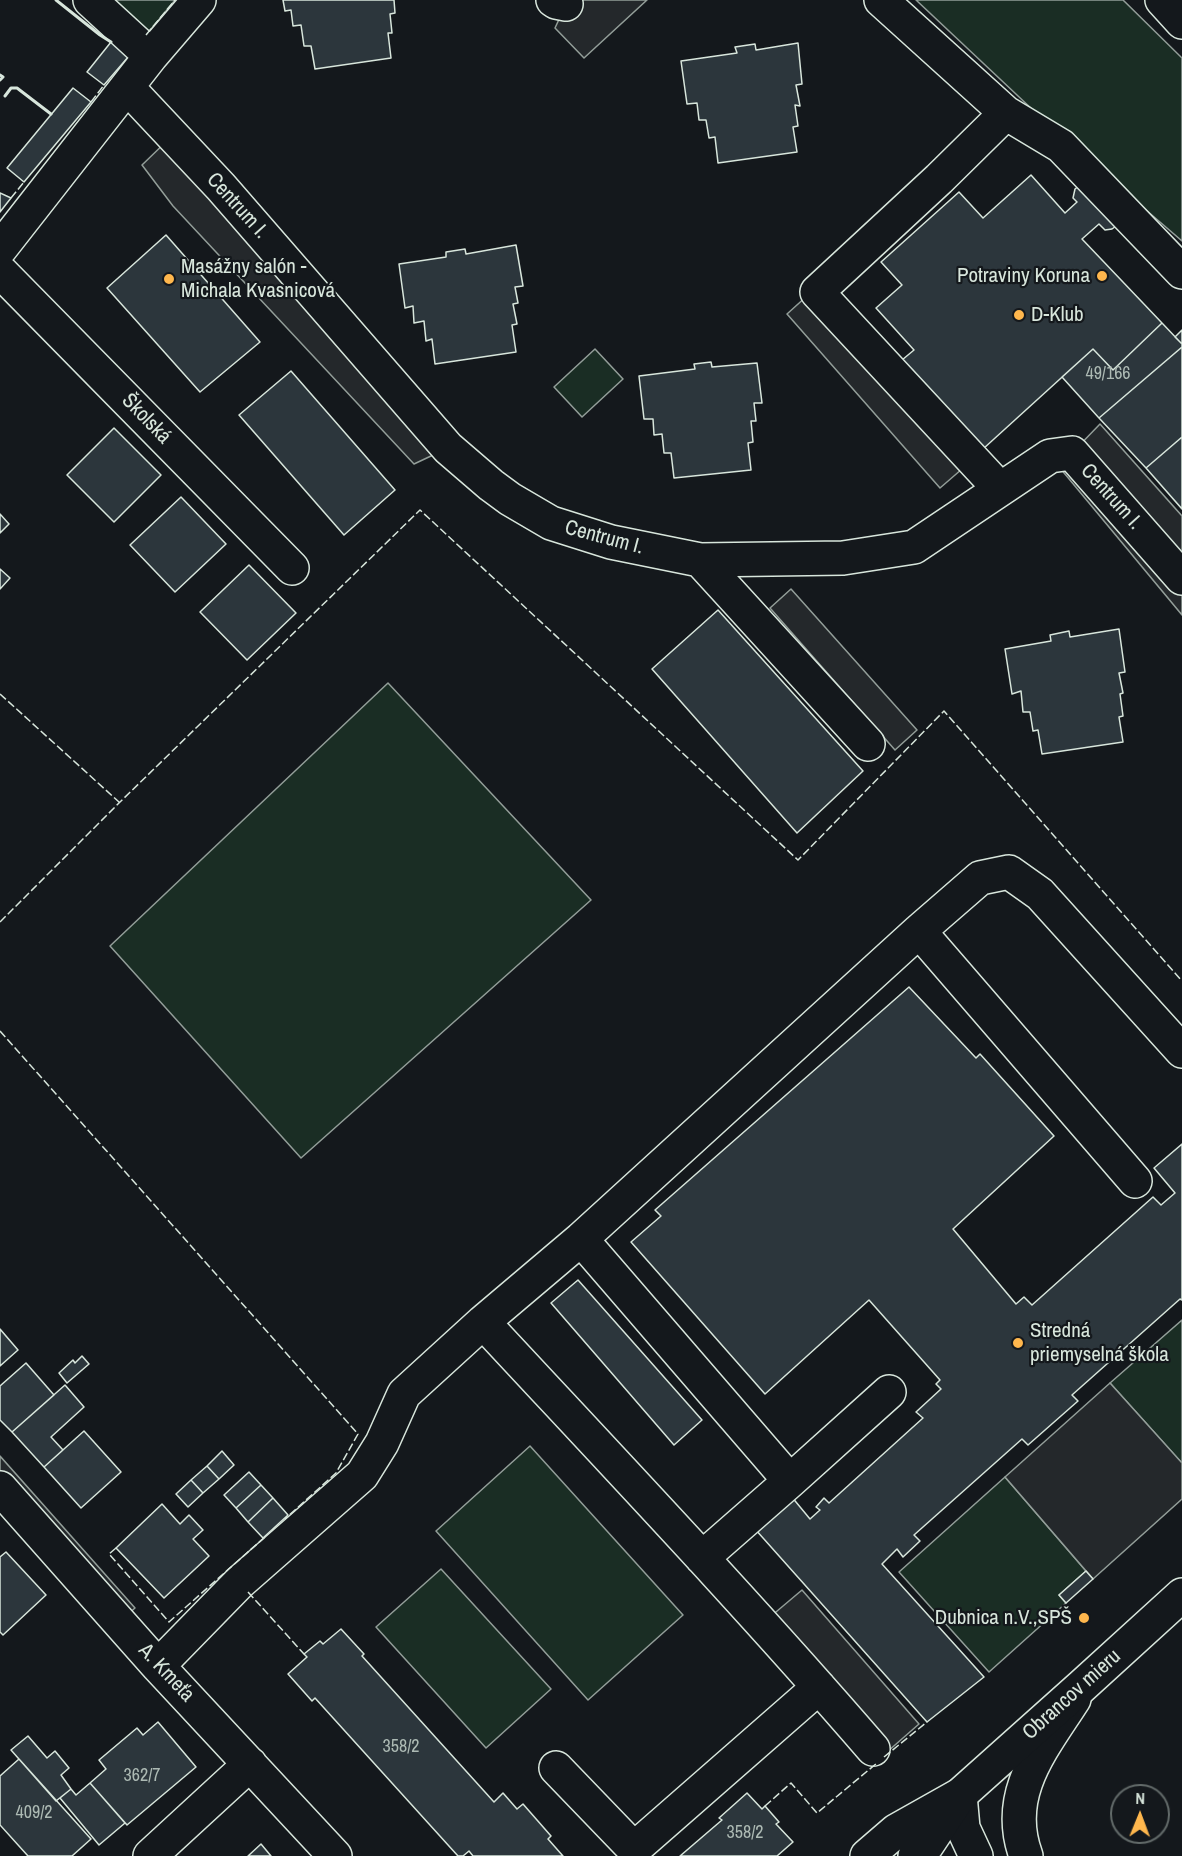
<!DOCTYPE html>
<html>
<head>
<meta charset="utf-8">
<style>
	body { margin:0 }
	#map { position:relative; width:1182px; height:1856px; overflow:hidden; background:#14181c; font-family:"Archivo Narrow",sans-serif }
	canvas { display:block }
	.north { position:absolute; left:1110px; top:1784px; width:60px; height:60px; box-sizing:border-box; background:#14181c; border:2px solid #626a69; border-radius:50%; rotate:1deg; font-size:16px; font-weight:700; line-height:24px; text-align:center; color:#d8e6dc }
	.north::after { content:''; display:block; margin:auto; width:21px; height:27px; background:#ffb74d; clip-path:polygon(50% 0,100% 100%,50% 72%,0 100%) }
</style>
</head>
<body>
<div id="map">
<canvas width="1182" height="1856"></canvas>
<div class="north">N</div>
</div>
<script>
const c = document.querySelector('canvas').getContext('2d');
c.lineJoin = 'round';
function paint(path, color) { c.fillStyle = color; c.fill(path, 'evenodd'); }
function stroke(path, color, width, dash) { c.strokeStyle = color; c.lineWidth = width; c.lineCap = dash ? 'butt' : 'round'; c.setLineDash(dash || []); c.stroke(path); }
function label(font, color, halo, rows, align = 'center') {
  c.font = font + ' "Archivo Narrow",sans-serif'; c.lineWidth = 4.5; c.setLineDash([]); c.textBaseline = 'middle'; c.strokeStyle = halo; c.fillStyle = color; for (const [text, x, y, turn = 0] of rows) {
    c.save(); c.translate(x, y); c.rotate((+turn || 0) * Math.PI / 180); c.textAlign = isNaN(turn) ? turn : align; if (halo) c.strokeText(text, 0, 0); c.fillText(text, 0, 0); c.restore();
  }
}
const green = new Path2D(`
	M106,0h69l-27,33z
	M916,0h207l59,58v183l-114,-98z
	M595,349l28,30 -41,38 -28,-30z
	M388,683l203,217 -290,258 -191,-212z
	M1182,1320v143l-72,-80z
	M530,1446l153,169 -95,85 -152,-169z
	M1005,1477l81,94 -27,24 7,8 -77,69 -90,-100z
	M441,1569l110,120 -65,59 -110,-121z`);
paint(green, '#1a2d24');
stroke(green, '#939e99', 1.5);
const parking = new Path2D(`
	M568,0h79l-63,58 -29,-30z
	M172,136l276,312 -34,16 -241,-258 -31,-41z
	M808,295l154,174 -22,19 -153,-174z
	M1100,424l82,92v99l-132,-159 22,-3z
	M791,589l126,141 -22,20 -125,-142z
	M1110,1383l72,80v36l-89,80 -88,-102z
	M0,1456l135,152 -9,8 -126,-140z
	M802,1590l117,134 -32,28 -117,-135z`);
paint(parking, '#24282b');
stroke(parking, '#939e99', 1.5);
const building = new Path2D(`
	M283,0h111l1,13 -5,1 2,19h-4l3,25 -76,11 -4,-23h-7l-3,-21 -8,1 -2,-16 -6,1z
	M111,42l18,14 -25,29 -17,-13z
	M798,43l4,41 -6,1 4,21 -5,-1 3,21 -5,1 4,25 -79,11 -3,-26 -6,1 -3,-18h-7l-2,-17 -10,1 -6,-43 56,-8 -2,-6 20,-3 1,6z
	M73,88l18,14 -67,80 -17,-14z
	M1031,175l34,38 12,-11 -4,-4 2,-9 7,-6 37,41 -7,5 -7,1 -6,-6 -17,15 80,84 -49,47 -20,-21 -110,100 -81,-89 12,-10 -38,-42 26,-23 -21,-23 78,-70 24,26z
	M0,193l11,5 -11,14z
	M166,235l94,107 -60,50 -93,-104z
	M516,245l7,41 -8,1 3,16 -5,1 4,20 -5,1 4,27 -81,12 -3,-25 -6,2 -2,-20 -10,2 -1,-17 -8,2 -6,-44 47,-7v-5l19,-3 1,5z
	M1162,323l20,21v3l-83,71 -37,-41 31,-28 20,21z
	M1182,330v14l-7,-7z
	M1182,347v90l-36,31 -47,-50z
	M711,362l1,5 45,-4 5,40h-8l2,18h-5l2,21 -5,1 3,27 -77,8 -3,-25h-7l-2,-19 -8,1 -1,-16h-9l-5,-43 56,-7 -1,-5z
	M291,371l104,119 -51,45 -105,-120z
	M114,428l47,47 -47,47 -47,-47z
	M1182,437v72l-36,-41z
	M181,497l45,47 -51,48 -45,-47z
	M0,514l9,10 -9,9z
	M249,565l47,48 -49,47 -47,-48z
	M0,569l10,9 -10,11z
	M718,610l145,161 -66,62 -145,-164z
	M1119,629l6,43 -6,1 4,20 -3,1 3,22 -4,1 4,25 -81,12 -4,-24 -5,1 -3,-19h-7l-2,-21 -9,3 -7,-45 46,-8 -1,-6 19,-4 1,6z
	M909,987l67,71 4,-4 74,82 -101,93 63,75 8,-7 8,8 121,-108 8,8 14,-12 -21,-25 28,-24v156l-2,-1 -108,96 6,6 -50,44 -6,-6 -108,96 6,6 -17,16 -6,-8 -15,15 102,113 -57,45 -172,-193 36,-33 19,23 10,-9 -4,-3 8,-9 5,5 94,-85 -7,-6 25,-23 -5,-5 4,-4 -71,-80 -104,94 -134,-152 30,-26 -6,-6z
	M578,1280l124,140 -28,25 -123,-142z
	M0,1329l18,21 -18,16z
	M82,1356l7,8 -22,19 -8,-10 14,-13 2,3z
	M26,1363l28,32 -42,37 -12,-12v-34z
	M65,1385l19,22 -33,30 12,13 -19,17 -32,-35z
	M84,1431l37,41 -40,36 -37,-41z
	M222,1451l12,14 -15,14 -12,-13z
	M207,1466l12,13 -16,14 -12,-13z
	M249,1472l12,13 -25,23 -12,-13z
	M191,1480l12,13 -15,14 -12,-13z
	M261,1485l12,13 -25,24 -12,-14z
	M273,1498l15,17 -25,23 -15,-16z
	M162,1504l18,20 9,-9 14,15 -10,9 16,17 -45,42 -48,-50z
	M6,1552l40,43 -43,40 -3,-3v-75z
	M1086,1571l7,8 -27,24 -7,-8z
	M341,1629l23,25 -2,2 132,146 9,-9 14,16 6,-5 28,32 -3,3 15,17h-90l-4,-5 -6,5h-5l-143,-158 -3,3 -24,-27 19,-17 -3,-3 16,-13 3,3z
	M158,1722l38,45 -69,58 -37,-42 16,-14 -7,-9 38,-32 6,7z
	M28,1736l19,22 8,-7 14,17 -8,7 10,14 -15,12 -45,-51z
	M19,1759l72,80 -19,17h-44l-28,-31v-49z
	M90,1783l35,40 -26,22 -39,-47 11,-9 5,6z
	M747,1793l15,16 3,-3 14,16 -3,2 17,18 -16,14h-97l42,-36 -3,-2z
	M261,1844l10,12h-23z`);
paint(building, '#2c363c');
stroke(building, '#d8e6dc', 1.5);
const minor = new Path2D(`
	M90,0l61,56
	M553,0l3,2 10,2
	M881,0l125,113 55,33 121,126
	M1162,0l20,22
	M127,87l94,100 227,261 43,37 19,14 41,24 60,19 89,18 143,-2 71,-11 136,-91 22,-3 110,125
	M0,249l151,-193 48,-56
	M0,271l292,297
	M1000,489l-183,-197 122,-113 67,-66
	M700,560l168,184
	M919,931l216,250
	M581,1239l209,242
	M483,1322c131,141 264,281 390,427
	M0,1488l158,178 177,190
	M702,1558l88,-77 99,-89
	M158,1666l82,-84 122,-107 20,-32 22,-49 79,-72 98,-83 338,-308 61,-53 29,-6 31,22 142,157
	M556,1768l78,81 185,-162
	M960,1795l3,33 13,28
	M150,1856l100,-92
	M1026,1856c-23,-62 16,-107 48,-157`);
const major = new Path2D(`
	M867,1856l29,-25 64,-36 122,-109 100,-91
	M915,1856l12,-11 30,-45`);
stroke(minor, '#d8e6dc', 36);
stroke(major, '#d8e6dc', 36);
stroke(minor, '#14181c', 33);
stroke(major, '#14181c', 33);
stroke(new Path2D(`
	M146,35l29,-35
	M91,102l13,-17
	M11,198l13,-16
	M0,694l119,108
	M0,922l120,-120 300,-292 378,350 146,-149 238,270
	M0,1031l358,403 -22,39 -51,46
	M116,1548l-7,6 60,68 96,-85
	M248,1592l56,62
	M884,1757l43,-35
	M765,1806l26,-23 26,30 60,-50`), '#d8e6dc', 1.5, [8, 3]);
stroke(new Path2D(`
	M56,0l44,35 11,7
	M0,75l3,2 -3,3
	M5,96l6,-8h6l34,26`), '#d8e6dc', 3);
for (const [x, y, r, color] of [
	[1102,276,6,"#ffb74d"],
	[169,279,6,"#ffb74d"],
	[1019,315,6,"#ffb74d"],
	[1018,1343,6,"#ffb74d"],
	[1084,1618,6,"#ffb74d"]
]) { const dot = new Path2D(); dot.arc(x, y, r, 0, 2 * Math.PI); c.fillStyle = color; c.fill(dot); stroke(dot, '#14181c', 2); }
label('18px', '#adbab4', null, [
	["49/166",1108,374],
	["358/2",401,1747],
	["362/7",142,1776],
	["409/2",34,1813],
	["358/2",745,1833]
]);
label('21px', '#d8e6dc', '#14181c', [
	["Centrum I.",237,206,48],
	["Školská",146,419,46],
	["Centrum I.",1111,497,48],
	["Centrum I.",604,538,15],
	["A. Kmeťa",166,1673,47],
	["Obrancov mieru",1072,1695,-42]
]);
label('21px', '#d8e6dc', '#14181c', [
	["Masážny salón -",181,267],
	["Michala Kvasnicová",181,291],
	["Potraviny Koruna",1090,276,"right"],
	["D-Klub",1031,315],
	["Stredná",1030,1331],
	["priemyselná škola",1030,1355],
	["Dubnica n.V.,SPŠ",1072,1618,"right"]
], 'left');
</script>
</body>
</html>
